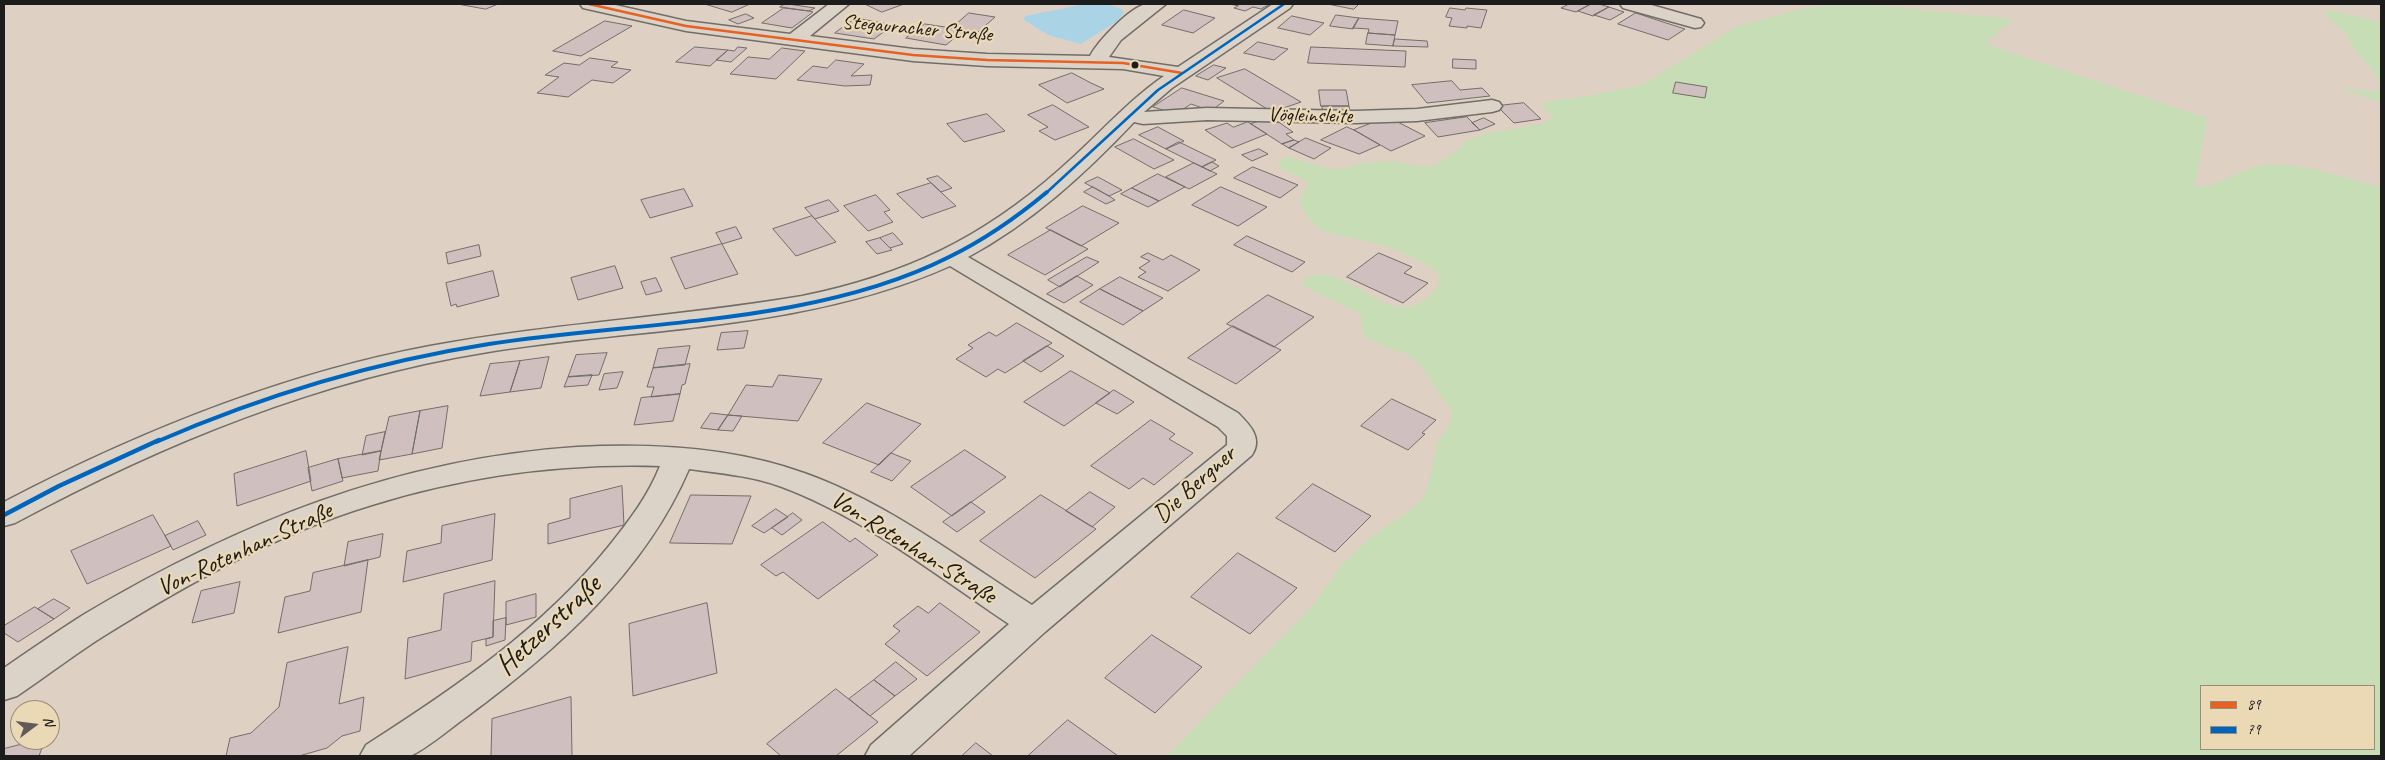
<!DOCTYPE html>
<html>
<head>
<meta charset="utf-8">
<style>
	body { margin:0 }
	#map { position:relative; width:2385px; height:760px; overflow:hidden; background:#ded1c4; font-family:Caveat,sans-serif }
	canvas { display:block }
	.frame { position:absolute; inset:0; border:5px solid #1c1c1c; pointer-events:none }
	.legend { position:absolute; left:2200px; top:685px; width:175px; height:65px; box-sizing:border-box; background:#ebd9b6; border:1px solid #988d78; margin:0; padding:6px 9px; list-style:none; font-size:15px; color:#1c1c1c }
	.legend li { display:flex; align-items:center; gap:10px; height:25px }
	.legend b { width:25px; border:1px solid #988d78 }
	.north { position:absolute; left:10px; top:700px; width:50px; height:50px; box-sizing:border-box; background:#ebd9b6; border:1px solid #988d78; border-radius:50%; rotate:75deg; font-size:14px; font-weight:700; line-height:20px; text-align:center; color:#1c1c1c }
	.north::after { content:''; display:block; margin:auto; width:18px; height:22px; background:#605b57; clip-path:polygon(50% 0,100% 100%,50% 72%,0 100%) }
</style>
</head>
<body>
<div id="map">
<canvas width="2385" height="760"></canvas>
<div class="frame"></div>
<ul class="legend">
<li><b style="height:6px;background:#e76122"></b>89</li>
<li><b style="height:6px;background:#0065bd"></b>79</li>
</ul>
<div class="north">N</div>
</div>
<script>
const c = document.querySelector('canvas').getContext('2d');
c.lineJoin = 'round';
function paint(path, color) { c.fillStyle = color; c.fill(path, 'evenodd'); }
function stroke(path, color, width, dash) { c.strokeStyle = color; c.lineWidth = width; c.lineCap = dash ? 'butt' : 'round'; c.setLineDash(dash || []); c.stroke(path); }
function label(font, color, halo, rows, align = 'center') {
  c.font = font + ' Caveat,sans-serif'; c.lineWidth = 4.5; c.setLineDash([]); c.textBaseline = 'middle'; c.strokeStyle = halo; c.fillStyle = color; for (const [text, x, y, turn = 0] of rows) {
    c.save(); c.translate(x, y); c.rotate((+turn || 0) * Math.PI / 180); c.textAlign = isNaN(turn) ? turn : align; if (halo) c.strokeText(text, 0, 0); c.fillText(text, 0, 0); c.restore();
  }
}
paint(new Path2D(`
	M1836,5l48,1 129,13 -28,25 222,74 -12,69c29,-1 40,-17 69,-22 32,-5 85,15 117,22v569h-1214l148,-153 27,-39 30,-28 35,-23 15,-14 5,-9 10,-46 13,-21 1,-13 -33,-47 -12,-10 -13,-3 -26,-12 -5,-5 -1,-19 -59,-29 2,-5c40,-26 84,55 124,17 8,-7 12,-11 11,-23 -22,-19 -53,-28 -81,-35 -11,-3 -24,-4 -34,-8 -12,-6 -20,-18 -25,-30l9,-16 -1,-4 -26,-13 -3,-7 11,-4 41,12 18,-1 15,-5 30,-2 25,5h16l27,-18 3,-6 22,-8 59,-11 7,-6 -10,-12 4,-3 42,-6 54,-11 94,-58 64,-18zM2201,686h173v63h-173z
	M2329,10l52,12v80l-35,-11 1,-2 32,3c2,-22 -17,-30 -27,-46 -2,-4 -3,-8 -5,-11 -7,-8 -15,-13 -22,-22z`), '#c6ddb5');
paint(new Path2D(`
	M1085,4h22l15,5 2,4 -8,9 -35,22 -33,-9 -24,-15 1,-4z`), '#aad4e6');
const building = new Path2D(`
	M458,4h40l-12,5z
	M705,4h45l-18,8z
	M785,4h3l27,4 -6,3 -29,-4z
	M865,4h39l-22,8z
	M1230,4h40l-9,5 -8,-2 -8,4 -11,-3 4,-2z
	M1328,4h31l-5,5z
	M1564,4h27l-15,8 -15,-4 6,-3z
	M1591,4h8l10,3 -16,9 -15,-5z
	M1609,7l15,5 -14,8 -16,-5z
	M784,8l25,3 4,1 -21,16 -30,-5z
	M1450,8l15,2 1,-2 21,2 -6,18 -14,-2v2l-18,-2 3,-8 -6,-1z
	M1184,10l31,8 -22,15 -31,-8z
	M969,13l26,4 -17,15 -26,-4z
	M1636,13l24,8 25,8 -17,11 -50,-16z
	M746,14l8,4 -16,6 -9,-4z
	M1336,15l23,3 -6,11 -23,-3z
	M1292,16l32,7 -14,12 -32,-7z
	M856,18l37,7 -19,14 -39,-6z
	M1359,18l39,3 -3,14 -27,-2 1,-4 -16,-1z
	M605,21l27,5 -51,30 -28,-5z
	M925,24l27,4 12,2 -18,15 -40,-7z
	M1368,33l27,2 -2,11 -27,-2z
	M1395,39l32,2 1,6 -35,-1z
	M1258,42l30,7 -14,11 -30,-7z
	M695,47l33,3 -18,16 -34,-4z
	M738,47l9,1 -16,14 -15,-2 12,-10 6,1z
	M1311,47l95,4 -1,16 -97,-4z
	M782,48l23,3 -29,28 -46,-5 18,-17 21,2z
	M590,58l28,4 -7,5 20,3 -18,13 -21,-3 -24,17 -31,-4 22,-16 -14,-2 19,-12 15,2z
	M1453,59l23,1v9l-23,-1z
	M836,60l28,4 -13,12 21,-1 -2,10 -25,1 -48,-6 16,-14 14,2z
	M1214,65l12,3 -18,12 -12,-4z
	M1245,69l56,33 -29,10 -55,-34z
	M1072,73l19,10 13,6 -37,14 -28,-18z
	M1452,81l8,9 22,-2 8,8 -63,7 -15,-18z
	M1676,82l31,5 -2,11 -32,-5z
	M1182,88l42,13 -13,10 -20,-7 -15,10 -23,-7z
	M1319,90h27l3,16h-28z
	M1524,103l17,16 -27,4 -17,-17z
	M1053,105l36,22 -34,13 -16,-9 9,-4 -20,-12z
	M1322,106h27l1,8 -26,-1z
	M987,114l18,17 -41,11 -17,-18z
	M1271,117l22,15 -7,2 8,6 -12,4 -31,-20z
	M1388,117l37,19 -34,15 -37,-21z
	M1467,117l13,13 -42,7 -13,-14z
	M1484,118l11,6 -15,6 -8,-7z
	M1248,122l19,12 -35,14 -27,-18 22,-7 6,4z
	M1158,127l26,14 -18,8 -27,-14z
	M1347,127l7,3 26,15 -21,9 -38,-14z
	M1306,138l25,10 -17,11 -25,-11z
	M1134,139l40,21 -20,9 -39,-22z
	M1294,140l5,2 -10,6 -7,-4z
	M1179,142l37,18 -14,7 -36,-18z
	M1259,149l9,5 -16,7 -10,-6z
	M1212,162l7,4 -9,5 -8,-4z
	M1194,163l23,11 -28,15 -23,-12z
	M1253,167l45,18 -18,13 -46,-20z
	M1158,174l27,13 -26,14 -27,-13z
	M938,176l14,12 -11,4 -14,-13z
	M1098,177l24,13 -13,6 -24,-13z
	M931,183l25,23 -34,12 -25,-24z
	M1093,187l16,9 6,4 -9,4 -22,-12z
	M1221,187l46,20 -29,19 -46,-21z
	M1132,188l27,13 -11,6 -27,-13z
	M684,189l9,17 -43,12 -9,-18z
	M876,195l14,15 -6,2 9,10 -25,9 -24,-25z
	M829,200l10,11 -24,8 -10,-11z
	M1083,206l36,17 -38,23 -35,-18z
	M812,216l24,26 -40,14 -23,-27z
	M736,227l6,11 -20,6 -6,-11z
	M1051,230l37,19 -43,26 -37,-20z
	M893,233l10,11 -13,4 -10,-10z
	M1247,236l58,26 -13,10 -58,-27z
	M880,238l12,12 -15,4 -11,-12z
	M722,244l16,30 -53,15 -14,-31z
	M479,245l2,11 -33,8 -2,-11z
	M1148,253l15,7 8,-5 29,15 -32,21 -30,-14 8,-5 -7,-4 11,-7 -9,-4z
	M1379,253l33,14 -8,6 24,10 -25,20 -56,-26z
	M1087,257l12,5 -39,25 -12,-7z
	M615,266l8,22 -45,12 -7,-22z
	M493,271l6,25 -42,11 -1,-3 -5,2 -5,-23z
	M1077,276l16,9 -29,18 -17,-9z
	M1120,277l43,21 -20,13 -43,-22z
	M656,278l6,13 -16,4 -5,-13z
	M1100,289l43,22 -20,14 -43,-23z
	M1268,295l46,22 -40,30 -47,-23z
	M1017,323l35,20 -47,30 -7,-4 -12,8 -30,-18 17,-11 -5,-3 21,-13 7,4z
	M1233,326l48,24 -45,34 -48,-26z
	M748,331l-4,17 -27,2 4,-17z
	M690,346l-5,19 -32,3 5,-19z
	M1047,346l17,10 -23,16 -18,-11z
	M607,353l-8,22 -31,2 8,-22z
	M549,357l-8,31 -31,4 10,-31z
	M520,361l-10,31 -30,4 10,-32z
	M690,364l-5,20 -3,1 -2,9 -29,3 3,-10h-7l6,-19z
	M1071,371l39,22 -46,33 -40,-24z
	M623,372l-6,16 -18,2 5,-16z
	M592,375l-4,10 -24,2 4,-10z
	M779,375l43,4 -24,42 -70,-6 18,-30 26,2z
	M1114,390l20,12 -17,12 -21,-11z
	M680,394l-7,27 -39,4 7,-27z
	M1392,399l44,21 -14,13 3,1 -17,16 -47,-24z
	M867,403l54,21 -42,41 -56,-22z
	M448,406l-6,42 -30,6 8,-43z
	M420,411l-8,43 -33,6 10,-43z
	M711,413l17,2 -10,15 -17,-2z
	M728,415l14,1 -9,15 -15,-1z
	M1151,420l24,14 -6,5 24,14 -39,32 -11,-7 -14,11 -38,-23z
	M385,432l-4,19 -19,4 4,-19z
	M965,450l41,27 -54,39 -41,-29z
	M306,451l5,30 -74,25 -3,-32z
	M381,451l-3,20 -36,7 -4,-19z
	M891,453l20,8 -19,20 -21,-9z
	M338,459l5,22 -31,10 -4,-23z
	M1313,484l58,32 -36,36 -59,-34z
	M622,486l2,39 -76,19v-20l22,-6v-19z
	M1090,492l25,15 -23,20 -26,-16z
	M691,495l60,1 -19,48 -62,-1z
	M1041,495l55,34 -61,49 -55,-37z
	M971,502l14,10 -28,20 -14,-10z
	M776,509l12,8 -24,16 -12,-7z
	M793,513l9,7 -20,15 -10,-7z
	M495,514l-3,46 -89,22 4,-31 34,-8 1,-17z
	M153,515l18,31 -84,38 -16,-33z
	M198,521l8,14 -33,15 -8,-14z
	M823,522l27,20 5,-4 23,17 -60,44 -35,-27 -7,4 -15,-11z
	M383,534l-3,23 -36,9 4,-24z
	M1238,553l59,35 -47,46 -59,-37z
	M368,560l-7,52 -83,21 7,-36 25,-6 3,-18z
	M495,581l-2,56 -21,5 -1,19 -66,18 3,-41 33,-8 3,-36z
	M240,582l-6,31 -42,10 9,-32z
	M536,594v23l-30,8v-23z
	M54,599l16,9 -16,11 -16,-10z
	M707,603l10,70 -84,23 -4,-72z
	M940,603l40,29 -53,44 -42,-32 15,-13 -7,-5 25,-20 10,7z
	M35,607l19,12 -36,23 -14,-9v-7z
	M506,618l-1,22 -19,6v-7l7,-2v-16z
	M1152,635l50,32 -47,46 -50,-35z
	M348,647l-9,57 25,-7 -4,34 -18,5 -15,12 -28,8h-73l4,-18 21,-5 28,-26 8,-44z
	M896,662l21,17 -22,17 -21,-16z
	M874,680l21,16 -25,20 -21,-17z
	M836,689l42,33 -42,34h-55l-14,-12z
	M571,697l1,59h-81l1,-37z
	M1068,720l50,36h-90z
	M38,740h7l-6,16h-35v-7z
	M976,743l17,13h-31z`);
paint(building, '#cfc0bf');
stroke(building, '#736d68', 1);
const minor = new Path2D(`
	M580,4h31l75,17 104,13 39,-30h20l-39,32 103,13 74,5 103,2c8,-15 39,-48 56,-52 6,-2 14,0 20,0l-45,36 -12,17 69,10 95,-63h20l-3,4 -118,80 -28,24 63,-4 148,3 62,-2 75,-9 7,2 3,4 -3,4 -7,2 -75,9 -62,2 -148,-3 -64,4 -9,-2c-49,52 -103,101 -166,135l270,156c12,12 25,25 14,42l-207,177 -136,124h-44l6,-11 138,-121c-72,-48 -146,-107 -227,-137 -30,-11 -62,-14 -93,-18 -44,103 -132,181 -220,246 -16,11 -42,34 -59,41 -10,4 -38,0 -50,0l6,-11c89,-57 176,-116 243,-199 20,-25 39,-50 51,-80 -97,-3 -195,10 -288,39 -93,28 -183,78 -265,129 -31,19 -60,42 -90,62l-13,4v-32c26,-18 52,-36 79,-53 155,-92 313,-156 494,-168 76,-4 156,0 227,26 82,29 155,85 228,132l195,-160v-9l-9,-9 -268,-161c-146,65 -308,61 -462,86 -168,27 -324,91 -473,171l-11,3v-24c134,-70 277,-128 426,-156 123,-23 248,-29 372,-50 103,-21 179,-57 258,-127 35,-30 66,-67 104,-93l-41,-7 -136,-3 -74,-5 -227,-30 -103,-23z
	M1620,4h28l53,15 3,4 -3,4 -6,1 -72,-20z`);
stroke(minor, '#736d68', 3);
paint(minor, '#dbd3c7');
stroke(new Path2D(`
	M589,4l97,22 227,29 74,5 136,3 59,10`), '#e76122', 2.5);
stroke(new Path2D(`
	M1045,194l113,-104 126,-86`), '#0065bd', 2.5);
stroke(new Path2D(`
	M156,442c106,-46 218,-80 333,-98 147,-23 326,-19 460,-87 35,-17 68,-40 98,-65`), '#0065bd', 4);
stroke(new Path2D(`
	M4,515l55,-29 100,-46`), '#0065bd', 4.5);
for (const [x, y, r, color] of [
	[1135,65,4.5,"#1c1c1c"]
]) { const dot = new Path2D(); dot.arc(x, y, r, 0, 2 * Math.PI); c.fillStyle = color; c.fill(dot); stroke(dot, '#ebd9b6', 2); }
label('21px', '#1c1c1c', '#ebd9b6', [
	["Stegauracher Straße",917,29,5],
	["Vögleinsleite",1310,116,1]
]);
label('25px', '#1c1c1c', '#ebd9b6', [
	["Die Bergner",1195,485,-42],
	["Von-Rotenhan-Straße",913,548,32],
	["Von-Rotenhan-Straße",245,550,-25]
]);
label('30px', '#1c1c1c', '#ebd9b6', [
	["Hetzerstraße",549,626,-43]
]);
</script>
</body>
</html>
